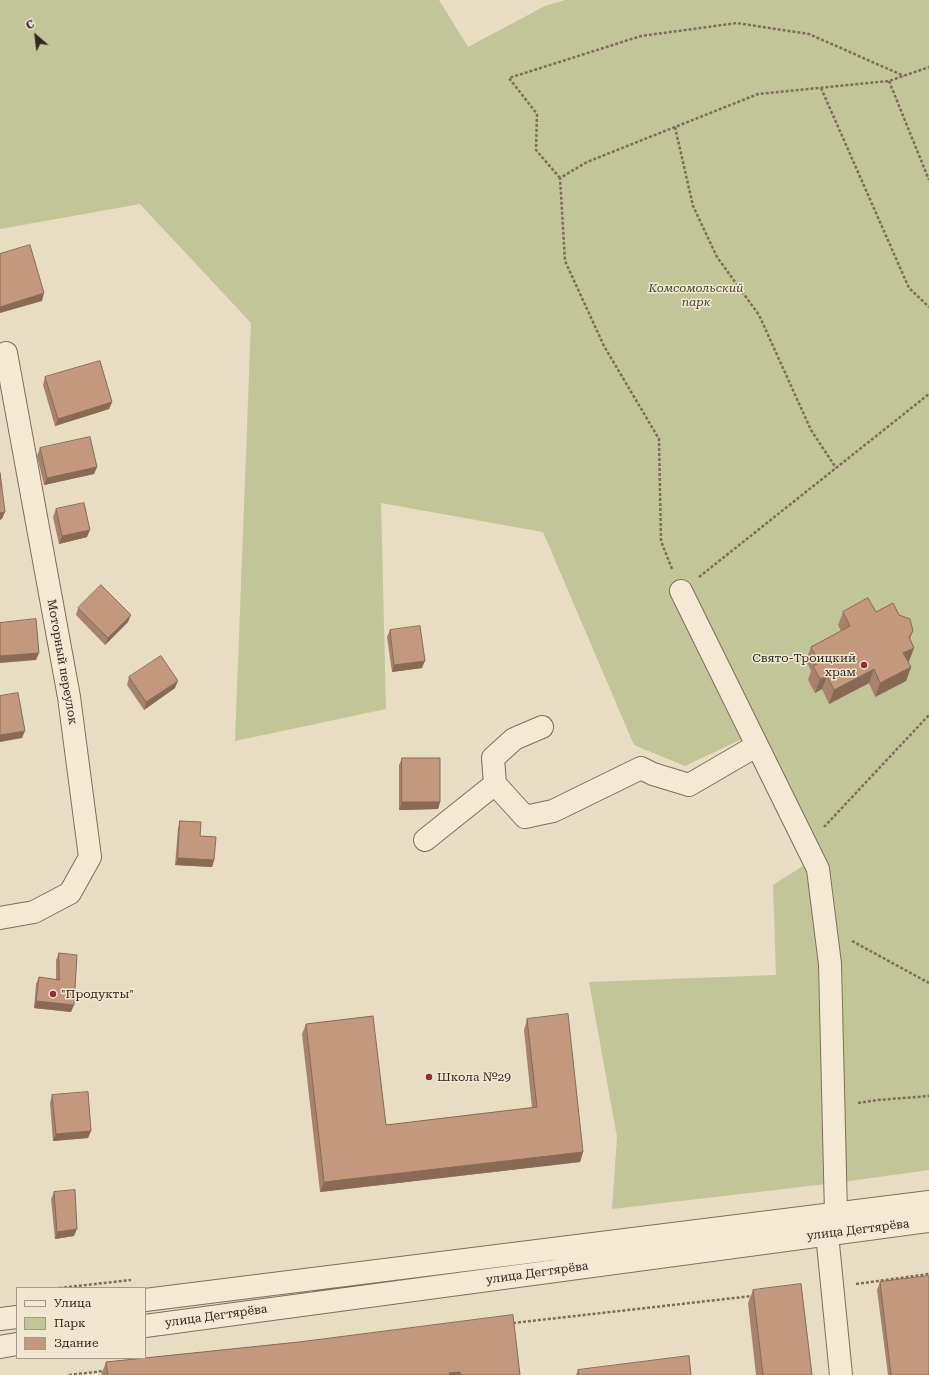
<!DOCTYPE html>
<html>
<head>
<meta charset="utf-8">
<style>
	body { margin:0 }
	#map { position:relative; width:929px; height:1375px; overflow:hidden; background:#e8dcc2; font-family:"Roboto Serif",serif }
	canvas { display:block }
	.legend { position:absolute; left:16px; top:1287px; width:130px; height:72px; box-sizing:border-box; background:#f1e7d1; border:1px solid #a59a89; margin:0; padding:5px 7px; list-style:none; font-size:12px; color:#32271e }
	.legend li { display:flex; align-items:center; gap:8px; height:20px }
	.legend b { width:20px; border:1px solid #a59a89 }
	.north { position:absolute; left:16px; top:16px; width:40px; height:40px; -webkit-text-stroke:3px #f1e7d1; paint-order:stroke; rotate:332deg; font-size:11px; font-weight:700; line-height:16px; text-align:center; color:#32271e }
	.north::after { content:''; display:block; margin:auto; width:14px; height:18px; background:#32271e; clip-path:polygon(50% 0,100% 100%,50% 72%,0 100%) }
</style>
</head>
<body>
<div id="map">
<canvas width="929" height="1375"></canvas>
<ul class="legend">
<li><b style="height:5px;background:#f4ead4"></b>Улица</li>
<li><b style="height:11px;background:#c1c598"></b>Парк</li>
<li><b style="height:11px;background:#c3987c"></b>Здание</li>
</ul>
<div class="north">С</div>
</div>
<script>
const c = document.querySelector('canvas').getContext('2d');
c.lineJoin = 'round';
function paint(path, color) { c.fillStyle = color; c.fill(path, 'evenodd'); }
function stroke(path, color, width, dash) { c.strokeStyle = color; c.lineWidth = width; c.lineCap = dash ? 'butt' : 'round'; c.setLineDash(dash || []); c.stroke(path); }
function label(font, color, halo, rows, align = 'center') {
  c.font = font + ' "Roboto Serif",serif'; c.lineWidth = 3; c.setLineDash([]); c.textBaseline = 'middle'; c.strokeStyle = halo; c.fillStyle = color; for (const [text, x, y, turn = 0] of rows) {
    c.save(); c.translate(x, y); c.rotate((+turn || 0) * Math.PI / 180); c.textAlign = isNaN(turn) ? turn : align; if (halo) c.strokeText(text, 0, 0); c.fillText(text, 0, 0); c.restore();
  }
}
paint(new Path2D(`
	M0,0h439l29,47 77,-41 20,-6h364v1170l-94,13 -223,26 5,-72 -28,-155 187,-7 -3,-90 49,-31 -61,-124 -76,36 -51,-21 -91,-213 -162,-29 5,206 -151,32 16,-418 -111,-119 -140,25z`), '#c1c598');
const minor = new Path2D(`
	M681,591l137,278 12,95 6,250
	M542,727l-28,12 -21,19 2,26 30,33 28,-6 88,-43 12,6 36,11 67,-39
	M425,840l70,-56
	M0,918l34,-6 36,-19 20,-36 -21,-160 -63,-344
	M827,1234l14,141
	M145,1300l784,-98
	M0,1319l17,-2
	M145,1326l784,-105
	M0,1347l17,-3`);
stroke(minor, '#806e5b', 24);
stroke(new Path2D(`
	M889,81l40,99
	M821,88l88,200 20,19
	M675,127l18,79 24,51 42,58 52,115 25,38
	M560,178l-24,-28 1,-36 -28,-36 132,-42 96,-13 72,11 95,42
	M672,569l-11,-28 -2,-102 -55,-93 -39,-85 -5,-83 27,-16 171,-68 131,-13 40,-14
	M699,577l230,-183
	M824,827l105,-112
	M852,941l77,42
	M858,1103l20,-3 51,-4
	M856,1284l73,-10
	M59,1288l72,-8
	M513,1323l239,-27
	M69,1375l35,-4`), '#806e5b', 2.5, [3, 2]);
stroke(minor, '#f4ead4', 22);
paint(new Path2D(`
	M45,377l67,25 -3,7 -54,17 -12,-41z
	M40,448l57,19 -3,7 -50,11 -7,-29z
	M56,509l31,28 -28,7 -6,-27z
	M78,608l50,14 -23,23 -29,-30z
	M843,612h33l23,3 14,16 -3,8 4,9 -5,13 -1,1 3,5 -5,14 -31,16 -6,-14 -40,21 -7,-15 -7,4 -7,-13 3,-9 -5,-11 5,-13 30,-16 -3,-6z
	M390,630l32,38 -30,4 -5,-35z
	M129,677l46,11 -31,22 -17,-25z
	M402,758l38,44 -2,7 -39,1v-45z
	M180,821l20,15 14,24 -2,7 -37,-2 3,-37z
	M59,953l12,59 -37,-4 2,-24 3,-7 17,3v-20z
	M527,1019l56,133 -3,10 -260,30 -18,-158 4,-10 80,101 146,-17 -8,-78z
	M52,1095l39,36 -3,7 -35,3 -3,-38z
	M54,1192l20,44 -19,3 -4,-40z
	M880,1282l49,93h-41l-11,-85z
	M753,1290l59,85h-56l-8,-72z
	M299,1342l221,33h-419l5,-13z
	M578,1370l113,5h-115z`), '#a8836b');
paint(new Path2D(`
	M44,293l-2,8 -42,12v-6z
	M112,402l-3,7 -54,17 3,-7z
	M97,467l-3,7 -50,11 3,-7z
	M5,512l-3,7 -2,1v-7z
	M90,530l-3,7 -28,7 3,-8z
	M131,615l-3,7 -23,23 3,-7z
	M914,648l-5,13 -11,6 5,-14z
	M39,653l-3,7 -36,3v-7z
	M425,661l-3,7 -30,4 2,-7z
	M911,667l-5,14 -31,16 5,-14z
	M874,669l-5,14 -40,21 5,-14z
	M827,676l-5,13 -7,4 5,-14z
	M178,681l-3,7 -31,22 2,-8z
	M25,731l-3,7 -22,4v-7z
	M402,802h38l-2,7 -39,1z
	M178,858l36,2 -2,7 -37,-2z
	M36,1001l38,4 -3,7 -37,-4z
	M91,1131l-3,7 -35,3 3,-7z
	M583,1152l-3,10 -260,30 4,-10z
	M77,1229l-3,7 -19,3 2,-7z
	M460,1372l-1,3h-10v-2z`), '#886a57');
const building = new Path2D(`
	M30,245l14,48 -44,14v-53z
	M100,361l12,41 -54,17 -13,-42z
	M90,437l7,30 -50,11 -7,-30z
	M0,473l5,39 -5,1z
	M84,503l6,27 -28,6 -6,-27z
	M101,585l30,30 -23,23 -30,-30z
	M868,598l8,14 17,-9 6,12 11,4 3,12 -4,6 5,11 -11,5 8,14 -31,16 -6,-14 -40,21 -7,-14 -7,3 -7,-13 6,-3 -8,-16 39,-21 -7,-14z
	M36,619l3,34 -39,3v-33z
	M420,626l5,35 -31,4 -4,-35z
	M161,656l17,25 -32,21 -17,-25z
	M18,693l7,38 -25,4v-39z
	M402,758h38v44h-38z
	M180,821l21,1 -1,14 16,1 -2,23 -36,-2z
	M59,953l18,2 -3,50 -38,-4 3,-24 20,3z
	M568,1014l15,138 -259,30 -18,-158 67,-8 13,109 151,-18 -10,-88z
	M88,1092l3,39 -35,3 -4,-39z
	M75,1190l2,39 -20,3 -3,-40z
	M929,1276v99h-38l-11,-93z
	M801,1284l11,91h-49l-10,-85z
	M513,1315l7,60h-59l-1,-3 -11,1 1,2h-342l-2,-13 193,-20z
	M689,1356l2,19h-112l-1,-5z`);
paint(building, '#c3987c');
stroke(building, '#886a57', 1);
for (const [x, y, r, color] of [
	[864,665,4,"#893235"],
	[53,994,4,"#893235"],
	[429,1077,4,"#893235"]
]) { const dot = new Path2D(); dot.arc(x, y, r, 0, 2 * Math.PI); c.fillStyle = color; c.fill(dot); stroke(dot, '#f1e7d1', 1.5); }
label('italic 12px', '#444c27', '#f1e7d1', [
	["Комсомольский",696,288],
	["парк",696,302]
]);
label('12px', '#32271e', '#f1e7d1', [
	["Свято-Троицкий",856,658,"right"],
	["храм",856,672,"right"],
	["\"Продукты\"",61,994],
	["Школа №29",437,1077]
], 'left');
label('12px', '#32271e', '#f1e7d1', [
	["Моторный переулок",62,662,80],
	["улица Дегтярёва",858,1230,-7],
	["улица Дегтярёва",537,1273,-8],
	["улица Дегтярёва",216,1316,-8]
]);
</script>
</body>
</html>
